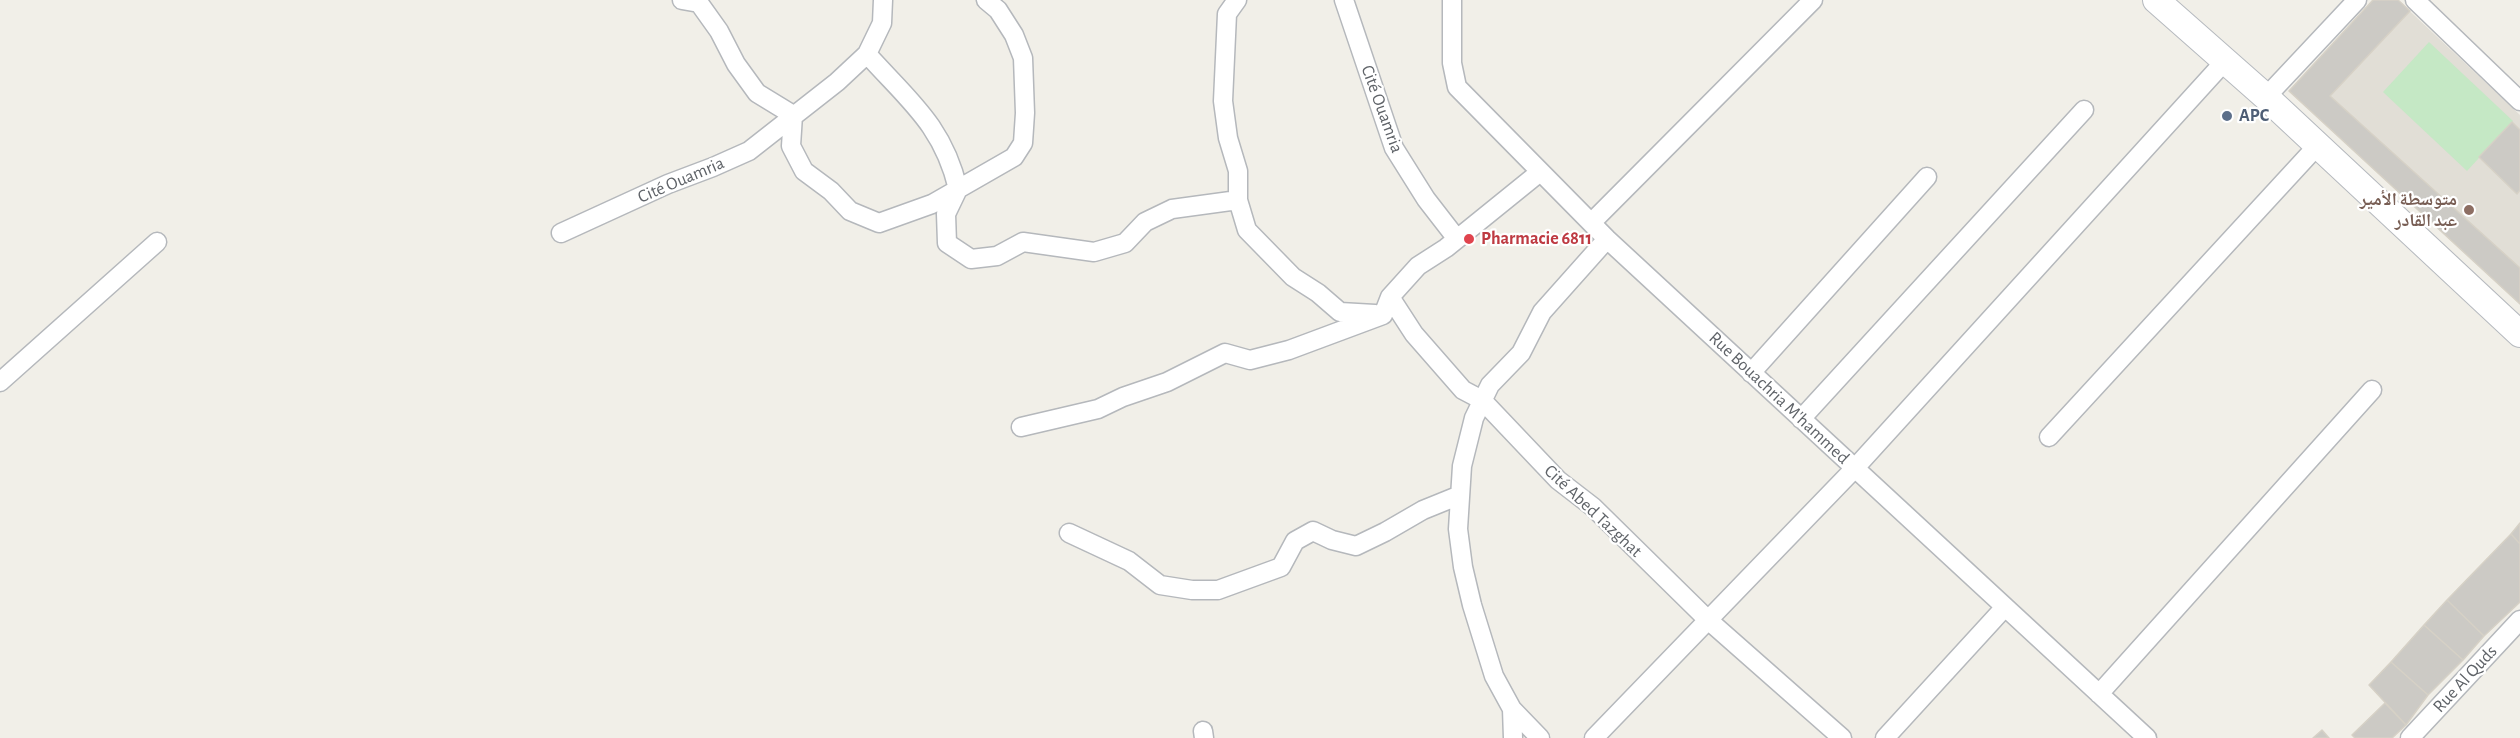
<!DOCTYPE html>
<html>
<head>
<meta charset="utf-8">
<style>
	body { margin:0 }
	canvas { display:block; background:#f1efe8 }
</style>
</head>
<body>
<canvas width="2520" height="738"></canvas>
<script>
const c = document.querySelector('canvas').getContext('2d');
c.lineJoin = 'round';
function paint(path, color) { c.fillStyle = color; c.fill(path, 'evenodd'); }
function stroke(path, color, width, dash) { c.strokeStyle = color; c.lineWidth = width; c.lineCap = dash ? 'butt' : 'round'; c.setLineDash(dash || []); c.stroke(path); }
function label(font, color, halo, rows, align = 'center') {
  c.font = font + ' "Alegreya Sans","Noto Naskh Arabic",sans-serif'; c.lineWidth = 4.5; c.setLineDash([]); c.textBaseline = 'middle'; c.strokeStyle = halo; c.fillStyle = color; for (const [text, x, y, turn = 0] of rows) {
    c.save(); c.translate(x, y); c.rotate((+turn || 0) * Math.PI / 180); c.textAlign = isNaN(turn) ? turn : align; if (halo) c.strokeText(text, 0, 0); c.fillText(text, 0, 0); c.restore();
  }
}
paint(new Path2D(`
	M2373,0h25l122,115v189l-231,-213z`), '#e1ded6');
paint(new Path2D(`
	M2429,42l84,79 -46,50 -84,-79z`), '#c5e8c5');
const building = new Path2D(`
	M2373,0h25l12,11 -80,85 190,172v36l-231,-213z
	M2512,122l8,8v60l-3,4 -38,-37z
	M2520,523v21l-9,-10z
	M2511,534l9,10v58l-36,34 -37,-36z
	M2447,600l37,36 -21,24 -39,-35z
	M2424,625l39,35 -35,35 -37,-33z
	M2391,662l37,33 -22,30 -37,-40z
	M2385,703l21,22 -14,13h-37l-3,-3z
	M2322,730l7,8h-16z`);
paint(building, '#cccac5');
stroke(building, '#d6d1c6', 1.5);
const street = new Path2D(`
	M682,0l17,3 20,28 17,33 21,29 36,22 -2,31 13,25 27,20 19,20 29,12 53,-19 82,-47 9,-14 2,-30 -2,-55 -9,-23 -16,-25 -12,-10
	M1237,0l-10,14 -4,87 5,37 10,33v29l9,30 46,47 25,16 22,19 35,2
	M1344,0l50,148 32,51 31,40
	M1452,0v63l5,24 150,152 540,499
	M2415,0l105,101
	M867,54c41,46 76,71 91,135
	M2266,97l91,-97
	M958,189l-12,25 1,29 24,16 26,-3 26,-14 71,10 31,-9 20,-21 27,-13 66,-9
	M1592,222l221,-222
	M561,233l107,-49 45,-17 36,-16 88,-69 30,-28 15,-31 1,-23
	M1390,297l24,37 49,56 19,10 76,80 35,27 114,112 135,119
	M1751,373l176,-196
	M0,382l157,-140
	M1801,419l283,-309
	M1021,427l77,-18 25,-12 44,-15 58,-29 25,7 39,-10 94,-35 7,-18 28,-31 28,-18 94,-76
	M2049,437l268,-291
	M1069,533l60,28 31,24 32,5h26l63,-23 14,-26 18,-10 19,9 24,6 29,-14 38,-22 37,-15
	M2099,694l273,-304
	M1512,709l1,29
	M1203,731l1,7
	M1540,738l-28,-29 -18,-33 -22,-71 -9,-38 -5,-38 4,-63 12,-48 16,-33 31,-32 21,-41 65,-73
	M1594,738l261,-270 370,-407
	M1885,738l120,-131
	M2410,738l110,-118`);
const secondary = new Path2D(`
	M2156,0l110,97 254,237`);
stroke(street, '#b5b8bc', 21);
stroke(secondary, '#b6babf', 28);
stroke(street, '#fff', 18);
stroke(secondary, '#fff', 26);
for (const [x, y, r, color] of [
	[2227,116,6,"#5c6f8a"],
	[2469,210,6,"#8d6e63"],
	[1469,239,6,"#e0444e"]
]) { const dot = new Path2D(); dot.arc(x, y, r, 0, 2 * Math.PI); c.fillStyle = color; c.fill(dot); stroke(dot, '#fff', 2); }
label('18px', '#5f6368', '#fff', [
	["Cité Ouamria",1382,109,70],
	["Cité Ouamria",681,180,-23],
	["Rue Bouachria M'hammed",1779,398,43],
	["Cité Abed Tazghat",1593,511,43],
	["Rue Al Quds",2465,679,-47]
]);
label('bold 18px', '#4e5e75', '#fff', [
	["APC",2239,116]
], 'left');
label('bold 18px', '#785e54', '#fff', [
	["متوسطة الأمير",2457,200],
	["عبد القادر",2457,221]
], 'right');
label('bold 18px', '#be3a42', '#fff', [
	["Pharmacie 6811",1481,239]
], 'left');
</script>
</body>
</html>
